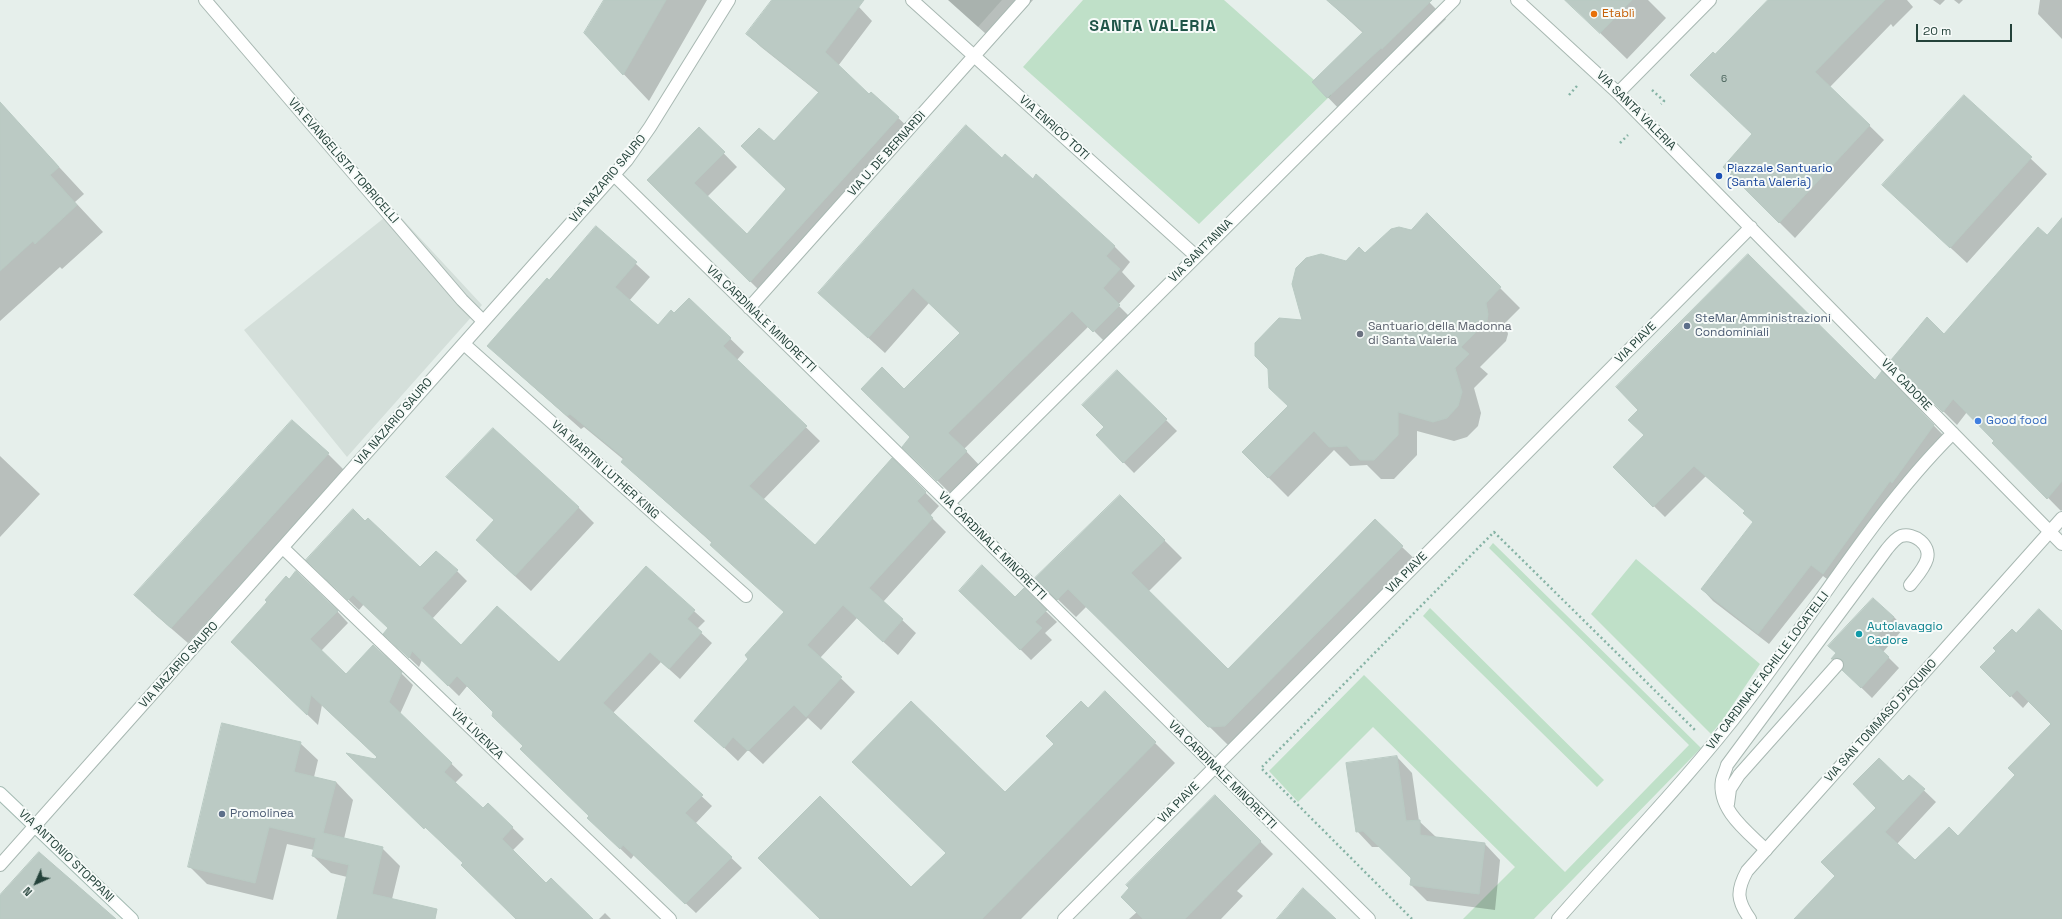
<!DOCTYPE html>
<html>
<head>
<meta charset="utf-8">
<style>
	body { margin:0 }
	#map { position:relative; width:2062px; height:919px; overflow:hidden; background:#e6efeb; font-family:"Space Grotesk",sans-serif }
	canvas { display:block }
	.north { position:absolute; left:16px; top:863px; width:40px; height:40px; -webkit-text-stroke:3px #f7fbf9; paint-order:stroke; rotate:225deg; font-size:11px; font-weight:700; line-height:16px; text-align:center; color:#24423a }
	.north::after { content:''; display:block; margin:auto; width:14px; height:18px; background:#24423a; clip-path:polygon(50% 0,100% 100%,50% 72%,0 100%) }
	.scale { position:absolute; left:1916px; top:24px; width:96px; height:18px; box-sizing:border-box; border:2px solid #24423a; border-top:0; padding-left:5px; font-size:12px; line-height:14px; white-space:nowrap; color:#24423a; -webkit-text-stroke:3px #f7fbf9; paint-order:stroke }
</style>
</head>
<body>
<div id="map">
<canvas width="2062" height="919"></canvas>
<div class="north">N</div>
<div class="scale">20 m</div>
</div>
<script>
const c = document.querySelector('canvas').getContext('2d');
c.lineJoin = 'round';
function paint(path, color) { c.fillStyle = color; c.fill(path, 'evenodd'); }
function stroke(path, color, width, dash) { c.strokeStyle = color; c.lineWidth = width; c.lineCap = dash ? 'butt' : 'round'; c.setLineDash(dash || []); c.stroke(path); }
function label(font, color, halo, rows, align = 'center') {
  c.font = font + ' "Space Grotesk",sans-serif'; c.lineWidth = 4; c.setLineDash([]); c.textBaseline = 'middle'; c.strokeStyle = halo; c.fillStyle = color; for (const [text, x, y, turn = 0] of rows) {
    c.save(); c.translate(x, y); c.rotate((+turn || 0) * Math.PI / 180); c.textAlign = isNaN(turn) ? turn : align; if (halo) c.strokeText(text, 0, 0); c.fillText(text, 0, 0); c.restore();
  }
}
paint(new Path2D(`
	M948,0h54l-24,27z
	M394,210l88,95 -135,152 -103,-127z`), '#d4dfda');
paint(new Path2D(`
	M1083,0h141l107,95 -132,129 -176,-157z
	M1493,543l208,205 -167,171h-71l52,-52 -142,-140 -75,75 -29,-31 95,-96 201,197 124,-127 -200,-197z
	M1636,559l124,105 -38,57 -11,13 -120,-120z
	M1430,608l174,172 -7,7 -174,-171z`), '#bfe0c8');
paint(new Path2D(`
	M605,0h102l-58,101 -64,-68z
	M773,0h76l10,7 13,14 -34,45 32,30 2,-3 40,38 -148,164 -116,-115 51,-52 38,39 -30,30 40,38 40,-46 -13,-46 45,-50 -58,-46 -14,-13z
	M948,0h85l-38,42z
	M1327,0h100l19,19 -47,46 -1,-2 -54,51 -31,-32 50,-49z
	M1566,0h82l18,18 -39,41z
	M1769,0h138l6,7 -20,20 -2,-3 -61,63 54,53 -89,98 -71,-71 29,-32 -38,-79z
	M1933,0h12l-5,5z
	M1954,0h9l-4,4z
	M2040,0h22v39l-24,-25z
	M1964,96l83,78 -80,89 -84,-78z
	M0,103l84,91 -9,8 28,30 -41,37 -2,-2 -60,54z
	M1002,159l31,21 81,66 16,16 -8,10 13,14 -17,19 17,17 -25,25 -21,-21 -125,123 18,19 -28,29 -51,-50 8,-10 -7,-47 57,-56 -32,-31 -44,50 -66,-60z
	M1427,215l93,93 -15,15 3,11 -2,7 -26,26 8,7 -14,14 7,25 -3,13 -11,11 -13,4 -37,-10v24l-23,24h-13l-14,-14 -17,1 -16,-16 -46,47 -45,-45 46,-46 15,-85 42,-59 65,-31z
	M2062,219v291l-1,1 -67,-68 1,-2 -28,-29 -10,13 -65,-65 52,-24 103,-99z
	M596,227l54,50 -21,24 29,25 16,-12 15,-15 55,53 -7,8 83,81 -57,59 52,46 77,-86 47,46 -9,10 16,16 -63,70 33,31 -18,22 -41,-37 -37,40 35,34 -34,38 -13,-12 -45,46 -15,-14 -10,11 -42,-40 53,-62 36,-47 -73,-69 -76,-68 -14,-13 2,-2 -40,-33 -3,2 -79,-70 47,-77z
	M1117,371l60,60 -43,42 -37,-38 8,-8z
	M1882,373l63,64 -110,148 -12,-9 -54,68 -56,-43 -11,-12 52,-67 -8,-10 -40,-36 -41,41 -51,-50 261,-86z
	M328,454l16,16 -156,173 -37,-32z
	M0,456l40,38 -40,43z
	M448,477l130,30 16,16 -63,68 -38,-35 1,-36z
	M1120,496l62,62 -34,34 80,79 174,-124 18,17 -176,180h-17l-140,-138 -11,11 -40,-39z
	M646,568l59,53 -8,8 15,14 -32,36 -19,-17 -48,51 99,93 -17,18 47,44 -46,45 -62,-58 -3,4 -32,-31 -9,-12 -122,-131 -9,11 -37,-36 -3,7 -24,-23 -6,-16 -25,-24 -5,6 -41,-40 102,-1 37,2 10,10 -35,38 29,28 98,16z
	M961,590l54,9 9,-9 33,32 -12,11 7,7 -21,20z
	M337,611l11,12 -27,28 25,25 55,-3 12,12 -13,29 63,61 -8,8 28,27 5,-6 36,35 -12,12 34,33 46,35h-74l-54,-55 -89,-103 3,-3 -56,-53 -4,20 -74,-72z
	M1894,617l10,11 -21,24 16,16 -27,30 -40,-39z
	M2062,632v287h-267l41,-43 67,-93 6,-7 27,26 -39,42 18,18 43,-25 59,-62 36,-51 -24,-23 -6,7 -41,-41 34,-33z
	M1105,693l70,70 -154,156h-199l89,-31z
	M300,743l18,17 -4,17 22,5 17,18 -9,39 38,9 18,18 -8,33 37,20h-91l9,-42 -16,-4 -18,-17 1,-6 -27,-6 -14,56 -66,-16 -18,-18z
	M1397,757l15,16 7,48 17,16 49,7 15,16 -5,50 -68,-9 -16,-16 1,-7 -32,-31h-8l-15,-16z
	M1215,797l58,57 -36,37 6,5 -22,23h-92l8,-7z
	M605,913l6,6h-12z`), '#0003');
const building = new Path2D(`
	M604,0h62l-43,75 -39,-42z
	M772,0h92l-39,52 44,42 2,-2 28,25 -149,165 -103,-102 52,-53 26,25 -31,31 53,51 39,-45 -45,-43 18,-18 15,13 45,-49 -73,-58z
	M1327,0h105l-50,49 -1,-1 -54,50 -15,-16 51,-50z
	M1565,0h67l-32,33z
	M1768,0h117l-70,72 55,53 -91,98 -56,-56 29,-33 -62,-59 23,-23 2,2z
	M1964,95l68,62 -82,91 -68,-63z
	M0,102l59,65 -9,8 27,30 -42,39 -2,-3 -33,30z
	M966,125l36,33 3,-4 28,25 3,-5 79,72 -9,10 14,13 -17,19 17,17 -27,27 -21,-21 -124,122 19,18 -30,30 -35,-34 8,-10 -49,-48 21,-22 22,22 56,-56 -47,-45 -45,50 -50,-45z
	M1427,213l74,74 -15,16 2,11 -1,7 -26,26 8,7 -14,14 7,24 -4,14 -11,12 -14,4 -35,-10v23l-24,25h-14l-13,-14 -18,1 -15,-16 -46,47 -26,-26 46,-46 -19,-18 -1,-19 -13,-13v-13l24,-25 23,2 -10,-36 4,-16 10,-10 15,-4 25,7 13,-14 6,6 26,-24 8,-2 12,3z
	M2062,218v263l-15,18 -55,-56 2,-2 -41,-42 -10,13 -52,-52 36,-43 17,17 94,-107 9,8z
	M596,226l41,36 -22,25 43,38 13,-15 3,3 15,-15 42,40 -8,8 84,80 -58,60 66,59 77,-87 34,34 -9,9 16,17 -64,70 34,31 -20,23 -40,-37 -36,40 35,32 -36,40 -12,-12 -46,46 -15,-14 -9,11 -30,-27 54,-62 -3,-4 39,-43 -74,-67 2,-3 -91,-80 3,-4 -54,-44 -3,2 -80,-70 60,-68 2,2z
	M1748,254l127,126 7,-9 52,54 -42,58 -2,-2 -67,93 -12,-9 -53,69 -57,-45 52,-67 -10,-9 2,-2 -51,-45 -41,41 -40,-40 31,-32 -16,-15 10,-10 -22,-23z
	M1117,370l50,49 -44,44 -27,-28 8,-8 -22,-22z
	M292,420l37,33 -158,175 -37,-33z
	M493,428l86,79 -64,69 -39,-36 18,-20 -48,-43z
	M1120,495l45,45 -34,33 97,96 147,-150 28,27 -178,180 -17,1 -140,-138 -11,11 -22,-22z
	M353,509l12,12 3,-3 52,49 16,-16 22,19 -36,38 39,37 36,-39 62,56 87,-96 49,44 -8,9 15,13 -33,37 -19,-17 -47,51 100,92 -18,18 47,44 -47,47 -62,-59 -3,4 -33,-31 2,-2 -69,-67 3,-3 -31,-30 1,-4 -36,-36 -9,10 -36,-35 -3,7 -26,-24 5,-6 -35,-33 -5,5 -42,-40z
	M982,565l33,32 9,-9 23,22 -12,12 7,6 -22,22 -61,-59z
	M296,571l42,40 -28,28 36,35 27,-29 29,27 -13,30 63,61 -8,9 39,36 5,-5 25,24 -11,12 44,44 5,-5 42,41h-77l-55,-54 2,-2 -38,-36 -1,2 -78,-76 29,6 2,-2 -66,-62 -4,20 -76,-73 36,-40 -2,-2 21,-24 3,3z
	M1873,598l21,19 -22,24 17,16 -28,31 -19,-18 2,-4 -2,-6 -4,-2 -7,1 5,-6 -8,-7z
	M2039,609l23,22v288h-268l41,-43 -14,-14 55,-54 -23,-24 26,-26 24,23 6,-6 16,14 -40,43 30,28 34,-33 9,9 57,-61 -7,-7 43,-44 -34,-34 -7,7 -30,-30 16,-16 -3,-3 19,-19 4,4z
	M1105,691l51,51 -174,177h-162l-62,-61 62,-62 91,91 35,-34 -94,-91 59,-61 94,91 49,-48 -8,-8 35,-35 7,7z
	M222,723l79,19 -7,30 42,10 -13,51 60,14 -11,47 65,15 -2,10h-98l12,-54 -37,-9 4,-18 -47,-11 -14,56 -67,-16z
	M1397,756l9,65 14,-1v15l65,8 -6,51 -69,-9 1,-7 -48,-47 -7,1 -10,-69z
	M1215,795l46,46 -76,78h-42l-22,-22 8,-9 -3,-3z
	M39,852l77,67h-116v-24z
	M1303,888l33,31h-59z`);
paint(building, '#bbcac4');
stroke(building, '#b8c9c2', 1);
const lane = new Path2D(`
	M1728,804l2,-15 9,-14 98,-110
	M1766,850c-18,-18 -49,-40 -44,-70 1,-5 4,-10 5,-15l160,-216c4,-5 9,-11 14,-13 13,-4 30,9 26,23 -3,10 -11,18 -17,26`);
const street = new Path2D(`
	M205,0l257,300 21,21
	M912,0l284,256
	M1517,0l101,93 444,451
	M1618,93l92,-93
	M614,175l362,355 393,389
	M749,308l275,-308
	M464,344l282,252
	M949,503l505,-503
	M283,548l387,371
	M0,865l627,-705 23,-33 79,-127
	M1064,919l687,-692
	M1558,919c63,-72 130,-140 188,-216 69,-90 127,-190 207,-270
	M1750,919c-13,-18 -14,-28 -3,-48l315,-353`);
const secondary = new Path2D(`
	M0,793l132,126`);
stroke(lane, '#a8b8b2', 14);
stroke(street, '#a8b8b2', 14);
stroke(secondary, '#a4bbb3', 14);
stroke(new Path2D(`
	M1652,90l12,11 -3,3
	M1569,95l8,-9
	M1620,143l8,-8
	M1412,919l-151,-151 233,-236 201,198`), '#86b3a5', 2.5, [2, 3]);
stroke(lane, '#fff', 12);
stroke(street, '#fff', 12);
stroke(secondary, '#fff', 12);
for (const [x, y, r, color] of [
	[1594,14,4,"#e8710a"],
	[1719,176,4,"#1a4fb4"],
	[1687,326,4,"#5c6f8a"],
	[1360,334,4,"#6b7280"],
	[1978,421,4,"#3f7fe0"],
	[1859,634,4,"#0f9aa8"],
	[222,814,4,"#5c6f8a"]
]) { const dot = new Path2D(); dot.arc(x, y, r, 0, 2 * Math.PI); c.fillStyle = color; c.fill(dot); stroke(dot, '#f7fbf9', 1.5); }
label('10px', '#4a645c', null, [
	["6",1724,79]
]);
label('12px', '#c56008', '#f7fbf9', [
	["Etablì",1602,14]
], 'left');
label('12px', '#24423a', '#f7fbf9', [
	["VIA SANTA VALERIA",1636,111,45],
	["VIA ENRICO TOTI",1054,128,42],
	["VIA U. DE BERNARDI",887,154,-48],
	["VIA EVANGELISTA TORRICELLI",343,161,49],
	["VIA NAZARIO SAURO",608,179,-50],
	["VIA SANT'ANNA",1201,251,-45],
	["VIA CARDINALE MINORETTI",761,319,44],
	["VIA PIAVE",1636,343,-45],
	["VIA CADORE",1906,385,46],
	["VIA NAZARIO SAURO",394,422,-49],
	["VIA MARTIN LUTHER KING",605,470,42],
	["VIA CARDINALE MINORETTI",992,546,45],
	["VIA PIAVE",1407,573,-45],
	["VIA NAZARIO SAURO",179,665,-48],
	["VIA CARDINALE ACHILLE LOCATELLI",1768,671,-53],
	["VIA SAN TOMMASO D'AQUINO",1881,721,-48],
	["VIA LIVENZA",477,734,44],
	["VIA CARDINALE MINORETTI",1222,775,45],
	["VIA PIAVE",1179,803,-45],
	["VIA ANTONIO STOPPANI",66,856,44]
]);
label('12px', '#164399', '#f7fbf9', [
	["Piazzale Santuario",1727,169],
	["(Santa Valeria)",1727,183]
], 'left');
label('12px', '#4e5e75', '#f7fbf9', [
	["SteMar Amministrazioni",1695,319],
	["Condominiali",1695,333],
	["Promolinea",230,814]
], 'left');
label('12px', '#5b616d', '#f7fbf9', [
	["Santuario della Madonna",1368,327],
	["di Santa Valeria",1368,341]
], 'left');
label('12px', '#366cbe', '#f7fbf9', [
	["Good food",1986,421]
], 'left');
label('12px', '#0d838f', '#f7fbf9', [
	["Autolavaggio",1867,627],
	["Cadore",1867,641]
], 'left');
c.letterSpacing = '1px';
label('bold 16px', '#1f5548', '#f7fbf9', [
	["SANTA VALERIA",1153,27]
]);
c.letterSpacing = '0px';
</script>
</body>
</html>
